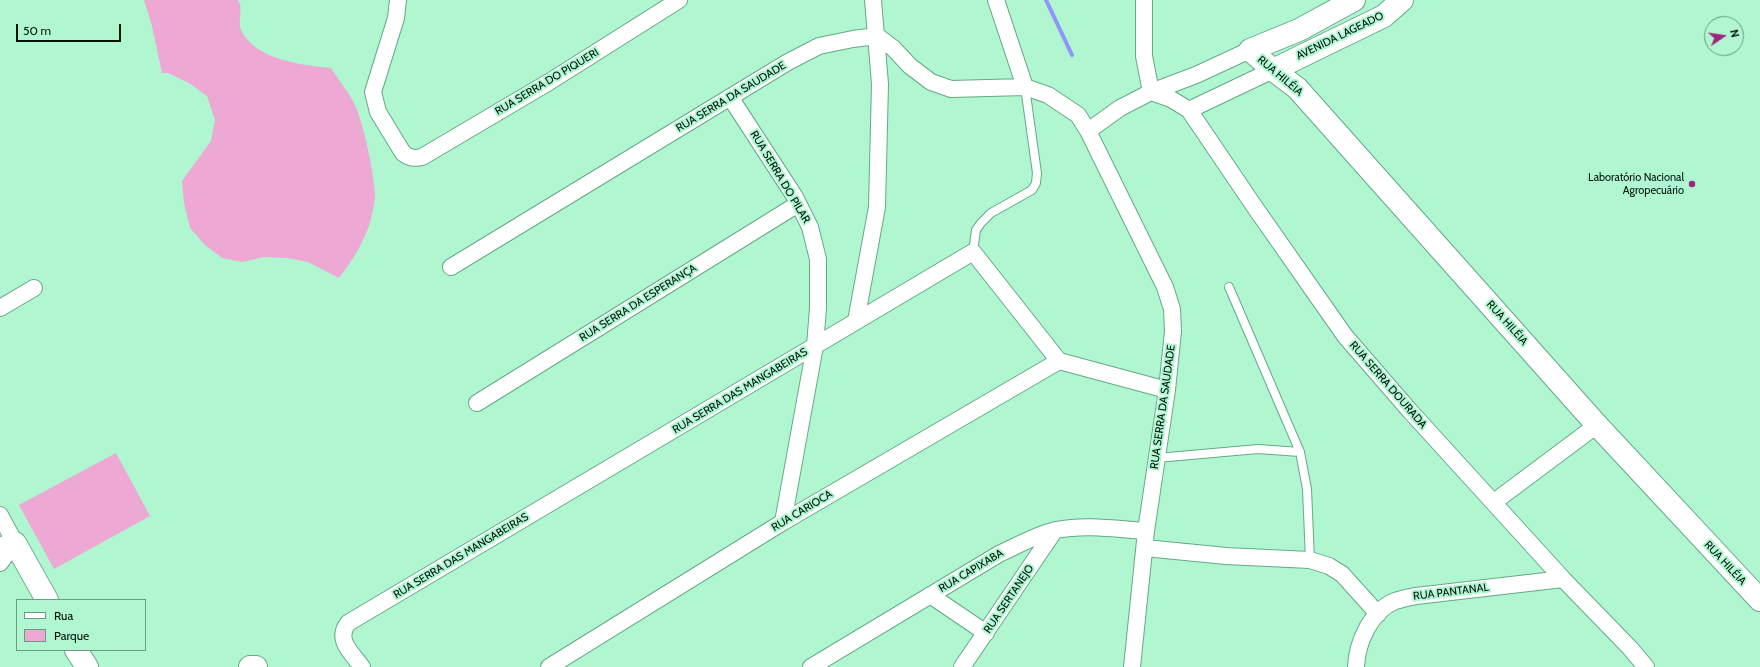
<!DOCTYPE html>
<html>
<head>
<meta charset="utf-8">
<style>
	body { margin:0 }
	#map { position:relative; width:1760px; height:667px; overflow:hidden; background:#aff6d1; font-family:Cabin,sans-serif }
	canvas { display:block }
	.legend { position:absolute; left:16px; top:599px; width:130px; height:52px; box-sizing:border-box; background:#aff6d1; border:1px solid #699c81; margin:0; padding:5px 7px; list-style:none; font-size:12px; color:#001408 }
	.legend li { display:flex; align-items:center; gap:8px; height:20px }
	.legend b { width:20px; border:1px solid #699c81 }
	.north { position:absolute; left:1704px; top:16px; width:40px; height:40px; box-sizing:border-box; background:#aff6d1; border:1px solid #699c81; border-radius:50%; rotate:77deg; font-size:11px; font-weight:700; line-height:16px; text-align:center; color:#001408 }
	.north::after { content:''; display:block; margin:auto; width:14px; height:18px; background:#9e267e; clip-path:polygon(50% 0,100% 100%,50% 72%,0 100%) }
	.scale { position:absolute; left:16px; top:24px; width:105px; height:18px; box-sizing:border-box; border:2px solid #001408; border-top:0; padding-left:5px; font-size:12px; line-height:14px; white-space:nowrap; color:#001408; -webkit-text-stroke:3px #aff6d1; paint-order:stroke }
</style>
</head>
<body>
<div id="map">
<canvas width="1760" height="667"></canvas>
<ul class="legend">
<li><b style="height:5px;background:#fff"></b>Rua</li>
<li><b style="height:11px;background:#eda8d4"></b>Parque</li>
</ul>
<div class="north">N</div>
<div class="scale">50 m</div>
</div>
<script>
const c = document.querySelector('canvas').getContext('2d');
c.lineJoin = 'round';
function paint(path, color) { c.fillStyle = color; c.fill(path, 'evenodd'); }
function stroke(path, color, width, dash) { c.strokeStyle = color; c.lineWidth = width; c.lineCap = dash ? 'butt' : 'round'; c.setLineDash(dash || []); c.stroke(path); }
function label(font, color, halo, rows, align = 'center') {
  c.font = font + ' Cabin,sans-serif'; c.lineWidth = 4; c.setLineDash([]); c.textBaseline = 'middle'; c.strokeStyle = halo; c.fillStyle = color; for (const [text, x, y, turn = 0] of rows) {
    c.save(); c.translate(x, y); c.rotate((+turn || 0) * Math.PI / 180); c.textAlign = isNaN(turn) ? turn : align; if (halo) c.strokeText(text, 0, 0); c.fillText(text, 0, 0); c.restore();
  }
}
paint(new Path2D(`
	M144,0h94c6,9 -1,21 3,30 14,30 61,35 90,38 7,11 15,21 22,33 10,18 22,76 22,97 -1,7 -3,15 -4,21 -6,22 -19,42 -32,59l-31,-16 -21,-4 -23,-1 -22,5 -20,-4 -17,-13 -15,-17 -6,-25 -2,-22 29,-40 4,-21 -8,-24 -18,-13 -21,-10h-6l-10,-47z
	M116,453l34,63 -96,53 -35,-64z`), '#eda8d4');
stroke(new Path2D(`
	M1046,0l26,55`), '#9294fb', 4);
const lane = new Path2D(`
	M973,252l3,-22 5,-7 10,-10 41,-23 4,-7 1,-10 -12,-86
	M1229,287l71,165 7,37 3,71
	M1157,458l101,-9 42,3`);
const street = new Path2D(`
	M398,0l-2,18 -23,74 5,20 25,41c6,5 11,6 19,4l127,-75 130,-82
	M996,0l29,87
	M1144,0v56l7,36
	M1151,92l20,7 18,11 65,96 91,130 65,75 153,168 67,69 16,19
	M730,97l65,100 15,30 8,32v49l-3,38 -32,176
	M1189,110l84,-40
	M1088,131l32,-23 31,-16 45,-17 54,-25
	M451,267l337,-205 31,-16 34,-7 24,-3 16,12 17,18 21,16 20,7 74,-2 23,8 30,20 10,16 77,156 7,22 1,22 -6,59 -21,141 -14,136
	M0,308l34,-20
	M856,321l21,-114 3,-123 -7,-84
	M477,403l321,-199
	M1494,502l103,-77
	M0,515l15,28 -15,20
	M1145,548l81,8 84,4 19,6 13,8 36,40
	M930,595l56,38
	M362,667c-10,-14 -27,-27 -14,-44l625,-371 86,109 108,29
	M549,667l234,-145 276,-161
	M811,667l188,-113c18,-8 38,-20 57,-24 30,-6 60,-1 90,1
	M962,667l93,-137
	M1356,667c1,-25 15,-56 39,-66 7,-2 15,-4 21,-5l147,-17`);
const secondary = new Path2D(`
	M1354,0l-55,30 -49,20 23,20 24,18 300,337 163,175
	M1273,70l111,-54 18,-16
	M0,549l15,-6 32,57
	M76,650l11,17
	M250,667h6`);
stroke(lane, '#65aa87', 10);
stroke(street, '#65aa87', 18);
stroke(secondary, '#65aa87', 24);
stroke(lane, '#fff', 8);
stroke(street, '#fff', 16);
stroke(secondary, '#fff', 22);
for (const [x, y, r, color] of [
	[1692,184,4,"#9e267e"]
]) { const dot = new Path2D(); dot.arc(x, y, r, 0, 2 * Math.PI); c.fillStyle = color; c.fill(dot); stroke(dot, '#aff6d1', 1.5); }
label('11px', '#001408', '#aff6d1', [
	["AVENIDA LAGEADO",1340,36,-26],
	["RUA HILÉIA",1280,76,40],
	["RUA SERRA DO PIQUERI",547,82,-31],
	["RUA SERRA DA SAUDADE",731,97,-31],
	["RUA SERRA DO PILAR",780,177,59],
	["RUA SERRA DA ESPERANÇA",638,303,-32],
	["RUA HILÉIA",1507,323,48],
	["RUA SERRA DOURADA",1388,385,49],
	["RUA SERRA DAS MANGABEIRAS",740,391,-31],
	["RUA SERRA DA SAUDADE",1163,407,-82],
	["RUA CARIOCA",802,511,-31],
	["RUA SERRA DAS MANGABEIRAS",461,556,-31],
	["RUA HILÉIA",1725,563,47],
	["RUA CAPIXABA",971,571,-31],
	["RUA PANTANAL",1451,592,-7],
	["RUA SERTANEJO",1009,599,-56]
]);
label('11px', '#001408', '#aff6d1', [
	["Laboratório Nacional",1684,178],
	["Agropecuário",1684,191]
], 'right');
</script>
</body>
</html>
